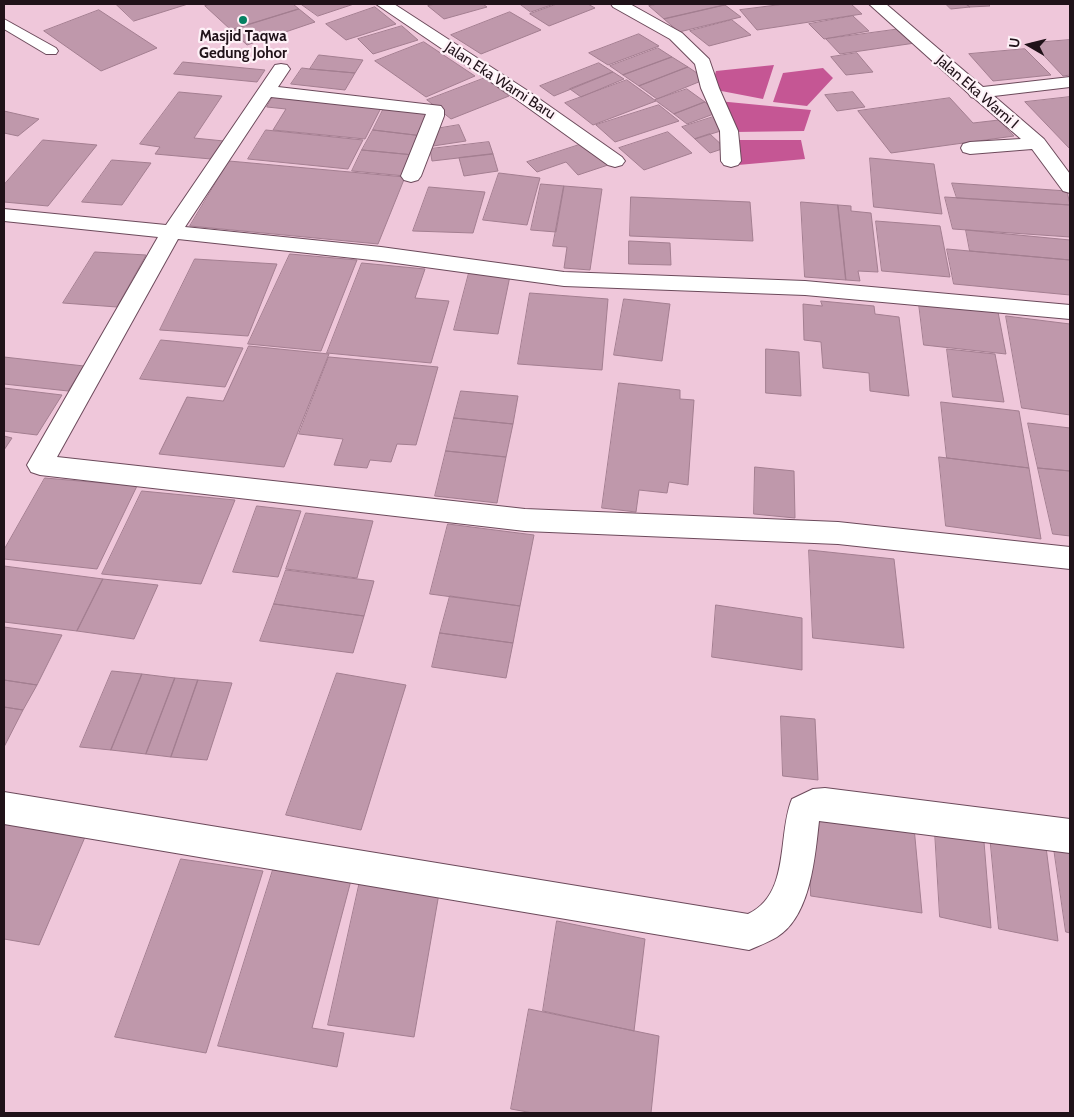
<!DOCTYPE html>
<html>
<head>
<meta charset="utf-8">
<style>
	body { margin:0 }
	#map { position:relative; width:1074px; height:1117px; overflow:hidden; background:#efc7da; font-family:Cabin,sans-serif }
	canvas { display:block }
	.frame { position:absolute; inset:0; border:5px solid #201219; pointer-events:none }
	.north { position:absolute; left:1004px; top:20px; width:50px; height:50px; -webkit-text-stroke:4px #fef1f7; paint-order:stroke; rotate:278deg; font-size:14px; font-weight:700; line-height:20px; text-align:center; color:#201219 }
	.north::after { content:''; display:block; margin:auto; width:18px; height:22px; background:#201219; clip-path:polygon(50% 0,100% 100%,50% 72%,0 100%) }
</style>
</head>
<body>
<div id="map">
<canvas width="1074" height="1117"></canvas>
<div class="frame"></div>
<div class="north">U</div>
</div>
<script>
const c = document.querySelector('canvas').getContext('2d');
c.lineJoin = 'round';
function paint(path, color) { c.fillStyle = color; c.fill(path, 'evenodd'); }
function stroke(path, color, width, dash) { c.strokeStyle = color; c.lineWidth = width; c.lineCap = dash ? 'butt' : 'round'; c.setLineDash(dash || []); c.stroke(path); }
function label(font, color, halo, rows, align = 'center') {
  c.font = font + ' Cabin,sans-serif'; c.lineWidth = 4.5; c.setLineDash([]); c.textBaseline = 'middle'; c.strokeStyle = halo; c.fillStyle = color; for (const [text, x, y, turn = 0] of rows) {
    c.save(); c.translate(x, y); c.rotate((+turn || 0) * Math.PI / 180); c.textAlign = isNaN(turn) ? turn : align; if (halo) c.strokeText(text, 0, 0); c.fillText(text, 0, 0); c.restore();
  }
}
paint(new Path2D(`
	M774,65l-11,34 -52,-10 5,-18z
	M823,68l10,10 -26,28 -34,-4 10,-29z
	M718,101l93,9 -7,21 -69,1z
	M733,140h68l4,19 -67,6z`), '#c55694');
const building = new Path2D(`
	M116,4h72l-54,17z
	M213,4h80l6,5 -68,21 -26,-24z
	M301,4h53l-36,12z
	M435,4h48l4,3 -43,12 -16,-13z
	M520,4h34l-23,8z
	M557,4h31l7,4 -46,18 -19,-12z
	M658,4h66l1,1 -61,14 -15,-13z
	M785,4h66l11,10 -105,16 -17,-20z
	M946,4h20l4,3 -19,2z
	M966,4h22l2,2 -20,1z
	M725,5l16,12 -62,15 -15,-13z
	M375,7l21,17 -50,16 -20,-16z
	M299,9l16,13 -68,23 -16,-15z
	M99,10l58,38 -56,23 -57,-40z
	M510,12l31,18 -60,24 -30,-19z
	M853,16l16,15 -45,8 -15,-15z
	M732,20l19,15 -42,11 -19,-15z
	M402,26l16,14 -45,14 -15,-15z
	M900,29l15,14 -75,11 -14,-15z
	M639,34l20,12 -51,19 -19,-12z
	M1070,40v35l-7,1 -31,-33z
	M424,42l51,34 -49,21 -51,-36z
	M658,48l14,9 -49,18 -13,-9z
	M1025,49l26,26 -58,6 -24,-27z
	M857,53l16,19 -27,3 -15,-18z
	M319,55l44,5 -8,13 -45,-4z
	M672,57l16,10 -49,19 -16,-11z
	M183,62l82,8 -8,12 -83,-8z
	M599,63l14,9 -59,24 -14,-10z
	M688,67l18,12 -49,20 -18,-13z
	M302,68l8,1 45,4 -10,17 -54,-6z
	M613,72l11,7 -43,18 -11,-8z
	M485,78l24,18 -58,23 -24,-19z
	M627,80l29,21 -63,24 -28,-22z
	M687,89l18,13 -31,12 -19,-14z
	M179,92l43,4 -28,42 30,3 -13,18 -56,-5 5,-7 -20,-3z
	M853,92l12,15 -28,4 -12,-16z
	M275,93l108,11 -18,35 -92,-9 13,-21 -19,-2z
	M1070,97v52l-45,-47z
	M950,98l23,25 26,-3 15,16 -123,17 -33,-42z
	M705,102l14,10 -32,12 -13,-10z
	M659,105l20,16 -64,21 -19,-17z
	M385,106l50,5 -12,25 -50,-6z
	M4,111l35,8 -21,17 -14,-3z
	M713,117l14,12 -32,10 -13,-12z
	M459,125l7,16 -33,5 2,-17z
	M266,130l97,10 -15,29 -100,-10z
	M373,130l50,6 -9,19 -52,-5z
	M668,132l24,21 -48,17 -25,-22z
	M710,134l15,14 -15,5 -15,-14z
	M43,140l54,5 -49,61 -44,-4v-17z
	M489,142l4,12 -61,7 -2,-12z
	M585,143l23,22 -30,10 -12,-13 -29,10 -10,-10z
	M362,150l52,5 -9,21 -53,-5z
	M493,154l5,17 -34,5 -5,-18z
	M870,158l64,6 8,50 -68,-7z
	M112,160l39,3 -29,42 -40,-3z
	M229,161l176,16 -27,67 -188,-18z
	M499,173l41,5 -13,47 -44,-5z
	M952,183l115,8 3,14 -113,-7z
	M541,184l23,2 -8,46 -25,-2z
	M564,186l38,3 -12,81 -26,-2 3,-21 -14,-1z
	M429,187l56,5 -12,41 -60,-2z
	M631,197l119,5 3,39 -123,-5z
	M945,197l125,8v32l-117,-8z
	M801,202l37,3 8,75 -41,-3z
	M838,205l13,1v5l20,2 7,59 -20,-1 2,10 -14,-1z
	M876,221l64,5 10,51 -68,-6z
	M966,230l104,10v20l-100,-9z
	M629,241l41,2 1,22 -42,-1z
	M947,249l123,11v35l-116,-11z
	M95,252l51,3 -29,52 -54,-4z
	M290,254l67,6 -36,91 -73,-7z
	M195,259l82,5 -29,72 -88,-6z
	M362,263l63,6 -10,29 34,3 -18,62 -104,-10z
	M469,273l41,3 -12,58 -44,-4z
	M530,293l78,6 -6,71 -84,-6z
	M624,299l46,5 -8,57 -48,-6z
	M821,301l53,5 1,8 24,3 10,79 -39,-5 -1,-18 -46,-5 -2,-26 -17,-2 -1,-36 19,2z
	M919,304l79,8 8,42 -82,-9z
	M1006,316l64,8v91l-48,-7z
	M161,340l82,8 -18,39 -85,-8z
	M249,346l80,8 -45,113 -125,-13 28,-57 36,4z
	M766,349l33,3 2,44 -35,-3z
	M947,349l48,5 9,48 -51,-5z
	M4,357l80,9 -16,25 -64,-7z
	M329,357l109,10 -22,78 -19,-1 -6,18 -21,-2 -3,8 -33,-3 9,-26 -44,-5z
	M619,383l61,7v9l14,1 -6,85 -19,-3 -2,11 -28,-3 -3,22 -34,-4z
	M4,388l58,7 -25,40 -33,-4z
	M461,391l57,5 -5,28 -59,-6z
	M941,402l78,9 10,57 -82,-10z
	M454,418l59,6 -7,33 -60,-6z
	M1028,423l42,5v43l-32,-3z
	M4,436l8,2 -8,12z
	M446,451l60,6 -9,46 -62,-7z
	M939,457l90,11 12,71 -95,-13z
	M755,467l39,4 1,47 -41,-4z
	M1038,468l32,3v65l-17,-2z
	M45,478l92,8 -40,83 -93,-10v-9z
	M142,491l93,9 -34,84 -99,-10z
	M257,506l44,5 -23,66 -45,-5z
	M306,513l67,8 -16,57 -71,-9z
	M448,524l86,11 -14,71 -90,-12z
	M809,550l85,9 10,89 -91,-10z
	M4,566l99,13 -26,52 -73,-9z
	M286,570l88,11 -10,35 -90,-12z
	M103,579l55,6 -24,54 -57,-8z
	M450,596l70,10 -7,37 -73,-10z
	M274,604l90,12 -11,37 -93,-12z
	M716,605l86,13v52l-90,-13z
	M4,627l58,8 -25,50 -33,-5z
	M440,633l73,10 -7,35 -74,-11z
	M112,671l30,3 -31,76 -31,-3z
	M337,673l69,12 -45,145 -75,-15z
	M142,674l33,4 -29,76 -35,-4z
	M175,678l23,2 -27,77 -25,-3z
	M4,680l33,5 -14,25 -19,-3z
	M198,680l34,3 -25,77 -36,-3z
	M4,707l19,3 -19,37z
	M781,716l34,3 3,61 -35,-4z
	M809,812l105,15 8,86 -111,-17z
	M4,817l84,13 -49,115 -35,-6z
	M935,832l49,10 7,86 -51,-11z
	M990,836l56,11 12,94 -59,-12z
	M1053,842l17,3v88l-4,-1z
	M277,857l77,12 -42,159 32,5 -7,34 -119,-21z
	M181,859l82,12 -57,182 -91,-16z
	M362,872l79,10 -27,155 -86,-12z
	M557,921l88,18 -11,92 -91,-20z
	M529,1009l130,27 -8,77h-118l-22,-4z`);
paint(building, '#bf98ab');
stroke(building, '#a37e90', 1);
const lane = new Path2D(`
	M4,19l52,29 2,3 -2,3h-10l-42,-25z`);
const street = new Path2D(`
	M376,4h18l134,87 94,66 3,4 -3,4 -7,2 -7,-2 -92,-66z
	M611,4h19l52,29 27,26 10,29 19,43 3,30 -3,4 -7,2 -7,-2 -3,-4 -1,-30 -19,-43 -6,-24 -25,-25 -57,-32z
	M869,4h17l97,83 87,-10v10l-76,9 50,43 26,35v19l-7,-2 -31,-42 -62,5 -7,-2 -2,-4 2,-4 7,-2 51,-3 -47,-41 -3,-1 -3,-4z
	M281,64l6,1 3,4 -12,18 163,19 3,4v6l-23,60 -3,4 -7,2 -7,-2 -3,-4 25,-62 -155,-17 -86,130 196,20 183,25 241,9 265,24v14l-265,-24 -241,-9 -183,-25 -203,-22 -121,218 468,52 313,13 232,25v22l-232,-25 -313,-13 -485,-56 -9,-3 -4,-7 4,-7 127,-221 -154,-16v-12l162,16 109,-160z
	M825,788l245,31v34l-251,-32c-4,35 -8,95 -42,116 -8,5 -19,9 -28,13l-745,-126v-32l744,122c43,-20 29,-80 44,-115l21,-10z`);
stroke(lane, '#6c4a5b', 2);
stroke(street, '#6c4a5b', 2);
paint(lane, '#fff');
paint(street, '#fff');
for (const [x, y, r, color] of [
	[243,20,5,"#048162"]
]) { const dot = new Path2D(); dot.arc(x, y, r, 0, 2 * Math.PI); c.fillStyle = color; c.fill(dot); stroke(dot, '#fef1f7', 2); }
label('bold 15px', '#201219', '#fef1f7', [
	["Masjid Taqwa",243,37],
	["Gedung Johor",243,54]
]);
label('15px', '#201219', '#fef1f7', [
	["Jalan Eka Warni Baru",500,81,33],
	["Jalan Eka Warni I",977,92,41]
]);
</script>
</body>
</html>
